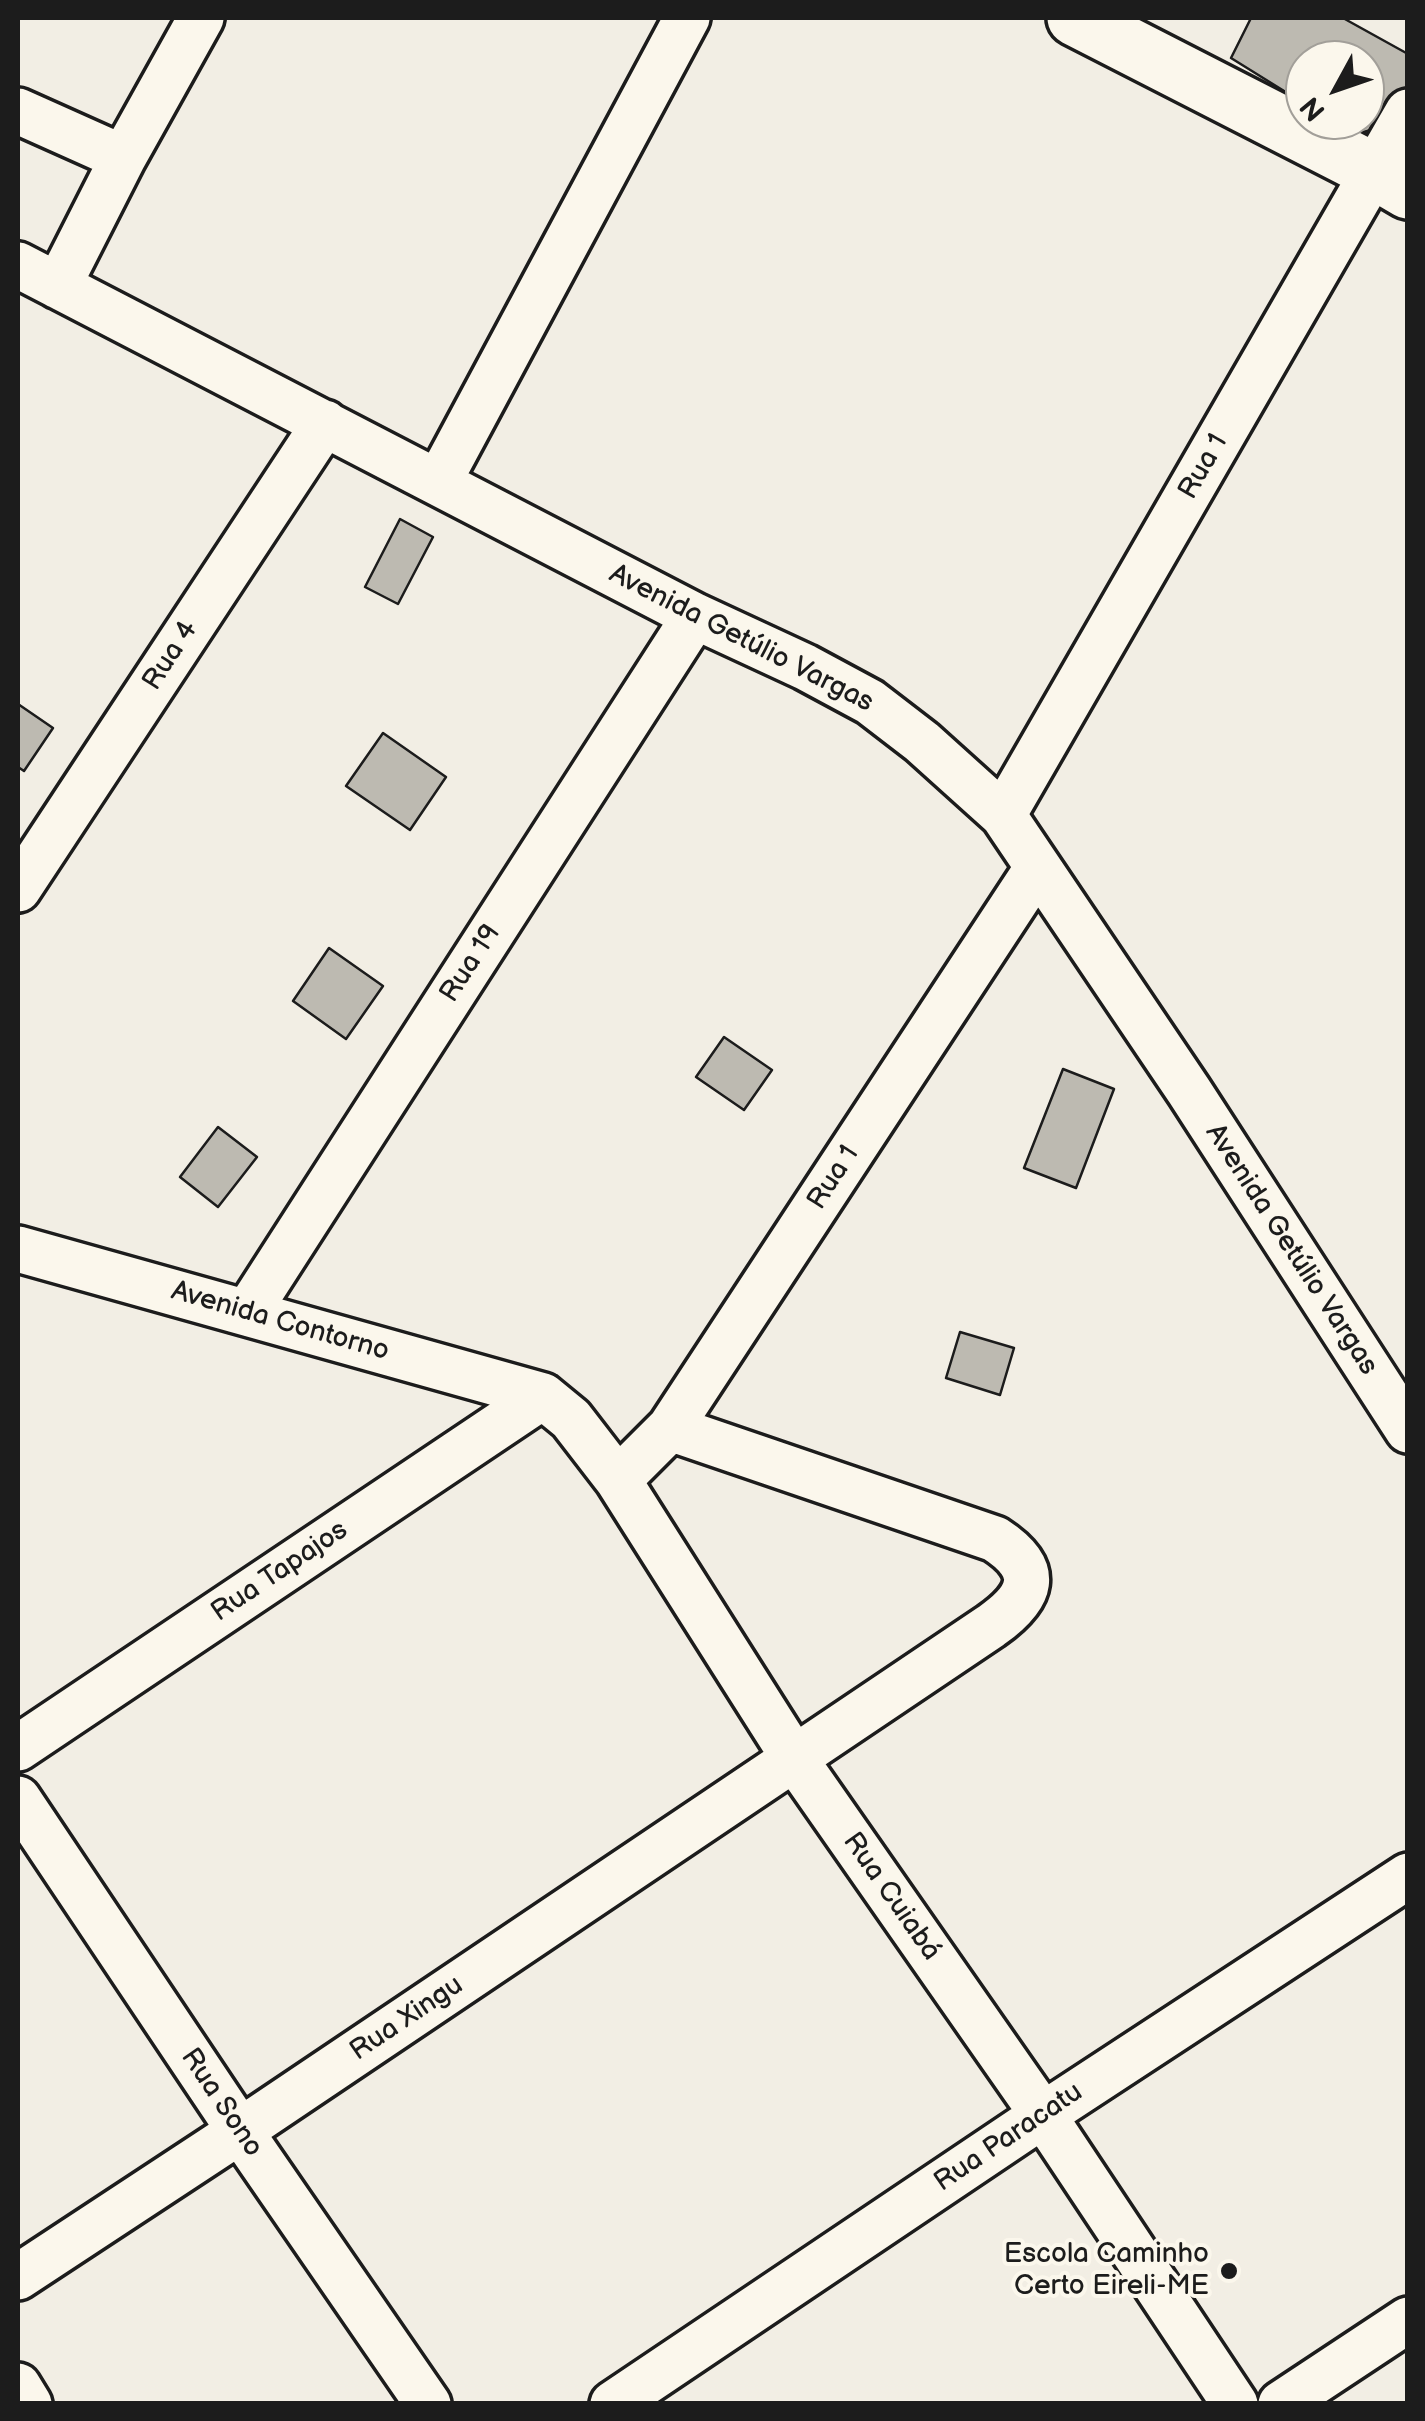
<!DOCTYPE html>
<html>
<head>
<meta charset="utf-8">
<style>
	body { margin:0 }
	#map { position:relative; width:1425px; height:2421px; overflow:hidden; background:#f2eee4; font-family:"Balsamiq Sans",sans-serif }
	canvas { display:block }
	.frame { position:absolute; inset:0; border:20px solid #1c1c1c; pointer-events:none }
	.north { position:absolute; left:1285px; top:40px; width:100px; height:100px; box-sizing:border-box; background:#fbf7ec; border:2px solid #a29f99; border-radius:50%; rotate:230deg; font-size:28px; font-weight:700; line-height:40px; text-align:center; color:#1c1c1c }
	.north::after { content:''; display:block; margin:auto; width:35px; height:45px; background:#1c1c1c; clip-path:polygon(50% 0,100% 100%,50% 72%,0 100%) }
</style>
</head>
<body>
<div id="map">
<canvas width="1425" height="2421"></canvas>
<div class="frame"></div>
<div class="north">N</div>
</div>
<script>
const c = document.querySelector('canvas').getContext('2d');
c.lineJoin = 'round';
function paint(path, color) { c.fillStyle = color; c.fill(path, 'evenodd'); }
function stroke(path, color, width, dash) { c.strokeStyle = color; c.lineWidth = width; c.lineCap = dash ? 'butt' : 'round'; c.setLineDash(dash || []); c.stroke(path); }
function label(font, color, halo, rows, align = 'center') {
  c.font = font + ' "Balsamiq Sans",sans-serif'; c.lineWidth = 8; c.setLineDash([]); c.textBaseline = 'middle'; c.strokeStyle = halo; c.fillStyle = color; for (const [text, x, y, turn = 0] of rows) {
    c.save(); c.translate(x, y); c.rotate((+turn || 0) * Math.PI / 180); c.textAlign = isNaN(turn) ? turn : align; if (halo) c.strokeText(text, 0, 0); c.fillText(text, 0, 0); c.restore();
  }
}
const building = new Path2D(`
	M1251,18h92l65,36v33l-21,38 -33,10 -24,-15h35v-60h-60v44l-74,-46z
	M400,519l33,18 -35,67 -33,-17z
	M18,704l35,24 -29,43 -6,-4z
	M383,733l63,44 -36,53 -64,-44z
	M329,948l54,38 -37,53 -53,-38z
	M724,1037l48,33 -28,40 -48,-33z
	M1063,1069l51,20 -38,99 -52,-20z
	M218,1127l39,30 -39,50 -38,-30z
	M960,1332l54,16 -14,47 -54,-17z`);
paint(building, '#bdbab1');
stroke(building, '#1c1c1c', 2.5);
const minor = new Path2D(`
	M18,111l105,47
	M18,265l677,351 110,51 65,35 52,40 81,73 186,276 219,339
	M58,286l65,-128 78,-140
	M439,481l248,-463
	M1003,815l405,-703
	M18,889l307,-466
	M18,1249l525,147 28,23 47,61 176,278 249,357 192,289
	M247,1313l448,-697
	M618,1480l52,-52 368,-561
	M18,1748l525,-352
	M18,1799l222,332 188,273
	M18,2277l222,-146 751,-505c41,-29 52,-56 4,-87l-325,-111
	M18,2386l11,18
	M613,2404l430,-289 365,-239
	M1281,2404l127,-84`);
const tertiary = new Path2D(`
	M1075,18l299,153 34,20`);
stroke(minor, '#1c1c1c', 52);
stroke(tertiary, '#1c1c1c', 62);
stroke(minor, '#fbf7ec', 45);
stroke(tertiary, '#fbf7ec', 55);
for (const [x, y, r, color] of [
	[1229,2271,10,"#1c1c1c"]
]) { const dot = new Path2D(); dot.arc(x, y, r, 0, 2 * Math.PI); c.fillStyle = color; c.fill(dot); stroke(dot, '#fbf7ec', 4); }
label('28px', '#1c1c1c', '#fbf7ec', [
	["Rua 1",1204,467,-60],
	["Avenida Getúlio Vargas",741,639,27],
	["Rua 4",171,656,-57],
	["Rua 19",471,964,-57],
	["Rua 1",834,1178,-57],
	["Avenida Getúlio Vargas",1291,1250,57],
	["Avenida Contorno",280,1322,16],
	["Rua Tapajos",280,1572,-34],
	["Rua Cuiabá",891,1897,55],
	["Rua Xingu",407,2019,-34],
	["Rua Sono",221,2103,56],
	["Rua Paracatu",1009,2138,-34]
]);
label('28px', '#1c1c1c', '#fbf7ec', [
	["Escola Caminho",1209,2255],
	["Certo Eireli-ME",1209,2287]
], 'right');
</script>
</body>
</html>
